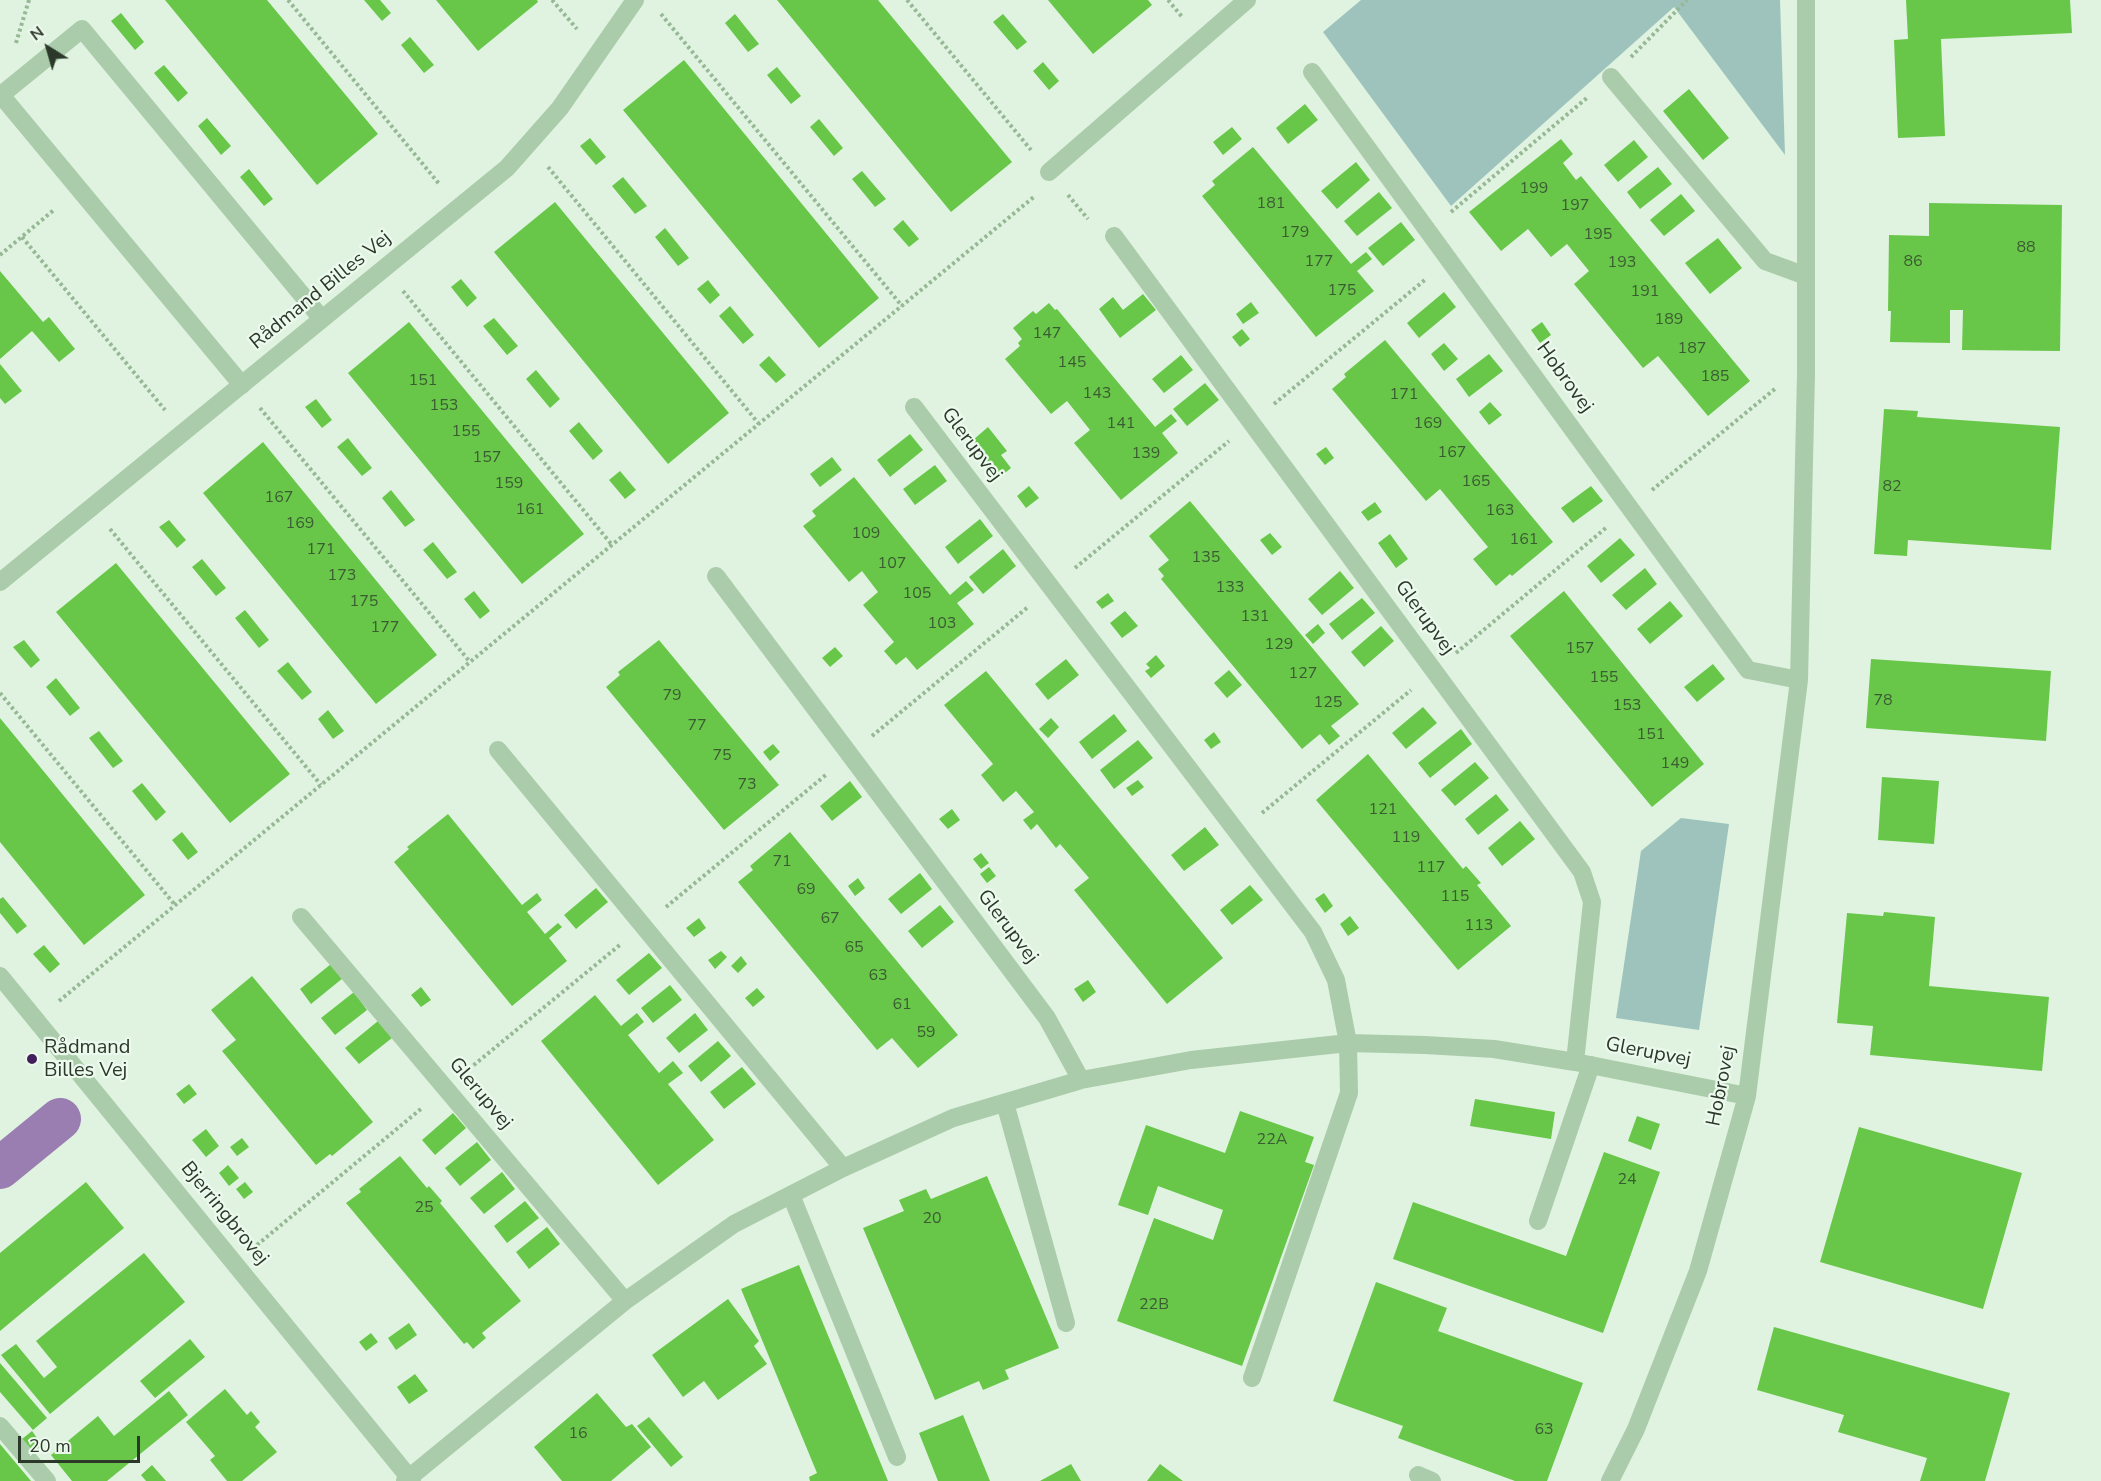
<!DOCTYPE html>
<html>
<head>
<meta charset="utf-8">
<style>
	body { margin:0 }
	#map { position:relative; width:2101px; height:1481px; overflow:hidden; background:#dff3e0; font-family:"Nunito Sans",sans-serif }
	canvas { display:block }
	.north { position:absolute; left:18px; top:18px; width:60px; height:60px; -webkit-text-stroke:4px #ecfaed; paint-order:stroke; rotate:323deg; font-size:16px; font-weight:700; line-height:24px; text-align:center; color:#2c392a }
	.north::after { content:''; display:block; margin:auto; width:21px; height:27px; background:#2c392a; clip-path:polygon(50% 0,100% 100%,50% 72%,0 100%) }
	.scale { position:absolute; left:18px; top:1436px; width:122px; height:27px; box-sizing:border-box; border:3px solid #2c392a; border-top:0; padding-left:8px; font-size:18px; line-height:21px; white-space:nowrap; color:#2c392a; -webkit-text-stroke:4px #ecfaed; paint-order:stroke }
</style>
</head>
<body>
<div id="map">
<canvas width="2101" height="1481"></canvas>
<div class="north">N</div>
<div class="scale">20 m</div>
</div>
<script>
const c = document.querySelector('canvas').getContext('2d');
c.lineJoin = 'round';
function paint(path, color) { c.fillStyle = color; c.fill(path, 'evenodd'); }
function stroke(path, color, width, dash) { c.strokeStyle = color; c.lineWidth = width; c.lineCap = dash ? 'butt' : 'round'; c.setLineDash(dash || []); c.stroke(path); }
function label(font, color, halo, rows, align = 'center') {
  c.font = font + ' "Nunito Sans",sans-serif'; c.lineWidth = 4.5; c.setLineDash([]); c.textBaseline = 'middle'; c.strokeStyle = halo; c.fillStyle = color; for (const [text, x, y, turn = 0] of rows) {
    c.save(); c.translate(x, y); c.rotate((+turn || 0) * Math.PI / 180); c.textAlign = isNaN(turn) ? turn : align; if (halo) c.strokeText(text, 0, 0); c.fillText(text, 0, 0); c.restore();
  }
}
paint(new Path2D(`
	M1361,0h419l5,155 -111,-148 -223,199 -128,-174z
	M1681,818l48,6 -30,206 -83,-12 25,-167z`), '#9ec3bd');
stroke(new Path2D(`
	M0,1168l60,-49`), '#9a7db1', 42);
paint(new Path2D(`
	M165,0h102l111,134 -61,51z
	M364,0h16l11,13 -9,8z
	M436,0h101l1,2 -60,49z
	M777,0h101l134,162 -61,50z
	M1048,0h100l4,5 -59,49z
	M1906,0h164l2,33 -131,6 4,97 -47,2 -4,-98 14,-1z
	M121,13l23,29 -9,8 -24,-29z
	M735,14l24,30 -11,8 -23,-29z
	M1003,14l24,28 -10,8 -24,-28z
	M410,37l24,28 -10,8 -23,-28z
	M684,60l195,238 -60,50 -196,-238z
	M1043,62l16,19 -10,9 -16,-19z
	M164,65l24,28 -10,9 -24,-29z
	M777,67l24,29 -10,8 -24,-29z
	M1689,89l40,49 -26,22 -40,-49z
	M1305,104l13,16 -30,24 -12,-16z
	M207,118l24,28 -10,9 -23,-29z
	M819,119l24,29 -9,8 -24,-29z
	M1232,127l10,12 -19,16 -10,-13z
	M590,138l16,19 -10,8 -16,-19z
	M1561,139l12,15 -10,9 13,17 5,-4 169,205 -42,35 -50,-60 -15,12 -69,-84 15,-13 -22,-27 -16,13 -23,-28 -27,22 -32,-39z
	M1634,140l14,17 -30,25 -14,-17z
	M1253,147l98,117 15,-12 6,7 -15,12 17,20 -58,46 -114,-141 13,-11 -3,-4z
	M1356,162l14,18 -33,29 -16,-18z
	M1658,167l14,17 -32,25 -13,-17z
	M249,169l24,30 -9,7 -24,-29z
	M862,171l24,28 -11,8 -23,-28z
	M623,177l24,29 -12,8 -23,-28z
	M1379,192l13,16 -35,28 -13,-15z
	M1681,194l14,17 -31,25 -14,-16z
	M555,202l174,211 -61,51 -174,-212z
	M1929,203l133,2 -2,146 -98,-1 1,-40h-13v33l-60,-1 1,-31h-3l1,-76 40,1z
	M903,220l16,19 -10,8 -16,-18z
	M1401,222l14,18 -32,26 -15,-18z
	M665,228l24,30 -11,8 -23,-29z
	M1718,238l24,30 -32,26 -25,-31z
	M0,271l43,51 6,-5 26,32 -16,13 -27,-31 -32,28z
	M461,279l16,19 -10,9 -16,-20z
	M708,280l12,15 -10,9 -13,-15z
	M1444,292l12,15 -37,31 -12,-15z
	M1143,294l13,16 -36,28 -21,-29 14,-12 10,13z
	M1251,302l8,11 -16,11 -7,-10z
	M1049,303l6,7 2,-1 98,118 16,-13 6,7 -15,12 16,20 -57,47 -47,-57 16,-13 -23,-29 -16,13 -46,-55 15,-13 -2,-3 4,-4 -9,-11 20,-17 3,3z
	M730,306l24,29 -11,9 -24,-28z
	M494,318l24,28 -11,9 -24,-29z
	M409,322l175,212 -62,50 -174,-211z
	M1542,322l9,13 -11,8 -9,-13z
	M1242,329l8,10 -10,8 -8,-10z
	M1385,340l168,202 -41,34 -2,-2 -14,12 -23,-27 15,-12 -48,-58 -14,12 -94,-112 14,-12 -2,-3z
	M1444,343l14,16 -14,12 -13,-17z
	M1489,354l14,17 -34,26 -13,-18z
	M1181,355l12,15 -29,23 -12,-14z
	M769,356l17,19 -10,8 -17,-18z
	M0,364l22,27 -17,13 -5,-6z
	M536,370l24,29 -10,9 -24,-29z
	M1205,383l14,17 -32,26 -14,-17z
	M316,399l16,21 -10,8 -17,-21z
	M1490,402l12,13 -13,10 -10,-13z
	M1884,409l34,2 -1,6 143,10 -9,123 -143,-10 -1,16 -33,-2z
	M579,422l24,29 -10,9 -24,-29z
	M988,427l19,24 -6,4 10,13 -11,9 -9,-13 -3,2 -9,-12 3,-2 -9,-12z
	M910,434l13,16 -33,27 -13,-17z
	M348,438l24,30 -10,8 -25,-29z
	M263,442l174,213 -61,49 -173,-211z
	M1326,447l8,11 -9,7 -9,-11z
	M832,457l10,13 -22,17 -10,-13z
	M935,465l12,16 -32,24 -12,-16z
	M620,471l16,19 -11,9 -16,-19z
	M854,477l96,118 16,-14 8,9 -17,13 17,21 -57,46 -11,-13 -10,8 -12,-14 10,-9 -31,-37 15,-13 -16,-21 -13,11 -46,-56 13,-10 -4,-5z
	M1029,486l10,12 -13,10 -9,-12z
	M1591,486l12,15 -30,22 -12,-15z
	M391,490l24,30 -10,7 -23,-29z
	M1190,501l169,203 -28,22 9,10 -11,9 -9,-11 -18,15 -141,-170 3,-3 -6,-7 11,-9 -20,-24z
	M1375,502l7,10 -14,9 -7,-9z
	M980,519l13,17 -35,28 -13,-17z
	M169,520l17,20 -9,8 -18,-21z
	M1270,533l12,14 -10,8 -12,-15z
	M1390,534l18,25 -12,9 -18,-25z
	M1620,538l15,17 -34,28 -14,-17z
	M433,542l24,30 -10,7 -24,-29z
	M1003,549l13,17 -33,28 -14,-17z
	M202,559l24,29 -10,8 -24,-29z
	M116,563l174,211 -60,49 -174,-211z
	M1645,568l12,16 -31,26 -14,-15z
	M1340,571l14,17 -32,27 -14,-16z
	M474,591l16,20 -10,8 -16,-20z
	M1564,591l140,173 -52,43 -142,-171z
	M1108,593l6,8 -12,8 -6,-7z
	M1362,598l13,15 -33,27 -13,-16z
	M1670,601l13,15 -33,28 -13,-15z
	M245,610l24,30 -10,8 -24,-30z
	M1125,611l13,15 -16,12 -12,-15z
	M1318,624l7,9 -12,11 -8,-9z
	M1381,626l13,15 -30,26 -13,-15z
	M24,640l16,20 -9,8 -18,-21z
	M659,640l120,145 -55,45 -118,-143 14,-12 -2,-3z
	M835,647l8,9 -13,11 -8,-9z
	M1156,655l9,11 -14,12 -6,-7 5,-3 -4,-4z
	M1066,659l13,16 -31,25 -13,-16z
	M1871,659l180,12 -5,70 -180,-13z
	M288,662l24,30 -10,8 -25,-29z
	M1713,664l12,15 -28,23 -13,-15z
	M1229,670l13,15 -15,13 -13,-15z
	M986,671l237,287 -56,46 -93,-114 15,-12 -29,-34 -4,4 -19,-24 -6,6 -8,-10 11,-8 -18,-21 -13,11 -22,-27 12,-11 -49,-59z
	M56,678l24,30 -10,8 -24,-29z
	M1423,707l14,16 -31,26 -14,-16z
	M328,710l16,21 -11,8 -15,-20z
	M1114,714l13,17 -35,28 -13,-17z
	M0,718l145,177 -61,50 -84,-103z
	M1051,718l8,9 -11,11 -9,-9z
	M1461,729l11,15 -42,34 -12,-15z
	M99,731l24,30 -10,7 -24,-30z
	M1214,732l7,10 -10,7 -7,-9z
	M1138,740l15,18 -39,31 -14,-19z
	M773,744l7,8 -10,9 -7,-9z
	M1368,754l95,115 3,-3 15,17 -4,2 34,41 -53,44 -142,-170z
	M1475,762l14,16 -34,28 -14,-16z
	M1882,777l57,4 -5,63 -56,-4z
	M1138,780l6,7 -12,9 -6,-8z
	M850,781l12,16 -30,24 -12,-15z
	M142,783l24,29 -10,9 -24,-30z
	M1496,794l13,16 -31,25 -13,-16z
	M952,809l8,11 -12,9 -9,-10z
	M448,814l74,91 15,-12 5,7 -15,12 18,22 13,-11 4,4 -13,11 18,23 -55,45 -118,-144 15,-13 -2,-2z
	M1520,821l15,18 -33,27 -14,-18z
	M1205,827l14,18 -35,26 -13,-16z
	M182,832l16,20 -10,8 -16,-20z
	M790,832l168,203 -40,33 -26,-30 -15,12 -139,-168 15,-12 -3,-4z
	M981,853l8,10 -8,6 -8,-10z
	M989,867l7,9 -9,7 -7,-9z
	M920,873l12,16 -31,25 -13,-15z
	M858,878l7,10 -10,8 -7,-10z
	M1250,885l13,15 -31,25 -12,-15z
	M596,888l12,14 -32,27 -12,-14z
	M1324,893l9,13 -8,7 -10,-14z
	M3,897l24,29 -10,8 -17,-21v-14z
	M940,905l14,17 -32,26 -14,-17z
	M1884,912l51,5 -6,69 120,11 -7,74 -172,-16 3,-29 -36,-3 10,-110 36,3z
	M1350,916l9,12 -11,8 -8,-12z
	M699,918l7,10 -12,9 -8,-9z
	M44,945l16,19 -10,9 -17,-19z
	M721,951l6,6 -12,12 -7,-9z
	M649,953l13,15 -33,27 -13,-15z
	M741,956l6,8 -9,9 -7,-7z
	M331,964l12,14 -32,26 -11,-15z
	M252,976l121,146 -41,34 -2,-2 -14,11 -94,-114 14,-11 -25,-30z
	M1088,980l8,12 -13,10 -9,-13z
	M670,985l12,15 -29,23 -12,-15z
	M421,987l10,13 -10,7 -10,-12z
	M757,988l8,9 -12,10 -8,-9z
	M354,992l13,18 -32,25 -14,-17z
	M595,995l26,31 16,-13 7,9 -16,13 31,38 14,-12 10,12 -15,11 46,56 -56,45 -117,-144z
	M695,1013l13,17 -29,23 -13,-15z
	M378,1021l14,17 -33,26 -14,-16z
	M718,1041l13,15 -30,26 -13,-16z
	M742,1067l14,17 -32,25 -14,-17z
	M189,1084l8,10 -13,10 -8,-10z
	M1475,1099l80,13 -4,27 -81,-13z
	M1240,1111l74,26 -9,25 9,3 -72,201 -125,-45 37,-103 59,22 10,-30 -65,-24 -10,29 -30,-10 28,-80 79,28z
	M453,1113l13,15 -31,27 -13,-15z
	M1637,1116l23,8 -9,26 -23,-9z
	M1859,1127l163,46 -39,136 -163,-47z
	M206,1129l13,17 -13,11 -14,-17z
	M242,1138l7,9 -12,9 -7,-9z
	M477,1142l14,18 -31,26 -15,-18z
	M1604,1152l56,20 -57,161 -210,-74 20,-57 153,54z
	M400,1156l27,32 2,-2 13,15 -2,2 81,98 -39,32 4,5 -13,11 -6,-7 -3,2 -118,-141 15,-11 -2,-3z
	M228,1165l11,13 -10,8 -10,-13z
	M502,1172l13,17 -31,25 -14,-16z
	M987,1176l72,172 -54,22 4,9 -26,11 -4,-9 -44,19 -72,-172 41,-17 -5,-11 27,-11 5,10z
	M86,1182l38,46 -124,103v-78z
	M245,1182l8,10 -9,7 -8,-10z
	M525,1201l14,17 -32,25 -13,-17z
	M547,1227l13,17 -31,25 -13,-17z
	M144,1253l41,49 -135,112 -49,-59 15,-11 28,34 13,-11 -21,-26z
	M799,1265l89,216h-78l-1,-4 8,-4 -76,-184z
	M1376,1282l71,26 -9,23 145,52 -36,98h-32l-117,-43 5,-12 -70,-25z
	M728,1299l31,42 -5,5 13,18 -49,36 -14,-19 -21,16 -31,-42z
	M409,1323l8,12 -21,15 -8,-12z
	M1774,1327l236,66 -25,88h-65l7,-23 -89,-26 6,-17 -87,-25z
	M371,1333l7,9 -12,9 -7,-9z
	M190,1339l15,18 -50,41 -15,-17z
	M0,1363l47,55 -14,12 -33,-38z
	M415,1374l13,17 -19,13 -12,-17z
	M225,1389l22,26 4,-4 9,11 -5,5 22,25 -35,29h-15l-17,-21 5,-4 -29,-34z
	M169,1391l19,24 -81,66h-35l-21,-26 47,-39 16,20z
	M597,1393l29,34 6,-3 19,23 -40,34h-49l-28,-34z
	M963,1415l27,66h-52l-19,-48z
	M649,1417l34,40 -12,10 -34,-41z
	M32,1431l10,14 -9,8 -11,-14z
	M0,1444l31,37h-31z
	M1071,1464l10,17h-41z
	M1160,1464l23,17h-36z
	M152,1465l14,16h-20l-5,-6z`), '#68c749');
stroke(new Path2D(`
	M288,0l152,185
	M552,0l25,29
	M907,0l124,150
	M1168,0l15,18
	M661,14l241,292
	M16,43l13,-43
	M1631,57l56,-57
	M548,167l211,257
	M1068,195l20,24
	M1451,212l137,-115
	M22,237l143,173
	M0,255l55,-46
	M403,291l209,254
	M1274,404l152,-125
	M260,408l210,254
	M1652,490l124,-102
	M110,529l211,256
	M1075,568l154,-127
	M1456,653l151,-126
	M0,693l175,212
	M872,736l156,-129
	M1262,813l149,-123
	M666,907l161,-133
	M59,1001l976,-805
	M469,1069l152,-125
	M257,1245l165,-137`), '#96b894', 4, [3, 3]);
stroke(new Path2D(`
	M1049,172l198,-172
	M242,385l-241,-290 81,-66 240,290
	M1005,1103l61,220
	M791,1195l106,262
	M1538,1221l53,-156
	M1252,1378l97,-285 -1,-50
	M0,1426l47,55
	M1418,1475l14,6`), '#abccaa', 18);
stroke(new Path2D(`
	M1312,72l436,598 51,10
	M1611,77l154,184 41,15
	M1114,236l468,636 10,30 -17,160
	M914,407l399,525 23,48 12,63
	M716,576l331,442 34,62
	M0,582l507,-414 53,-60 75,-108
	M498,750l345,418
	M301,917l324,384
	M0,976l412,505
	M405,1481l220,-180 109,-77 109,-56 110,-50 128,-38 110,-20 157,-17 77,2 69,4 81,13 172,34
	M1610,1481l26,-52 62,-158 49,-175 52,-416 7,-306v-374`), '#abccaa', 18);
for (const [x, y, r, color] of [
	[32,1059,6,"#421e5c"]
]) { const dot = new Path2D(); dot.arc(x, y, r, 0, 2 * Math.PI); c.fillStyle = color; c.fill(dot); stroke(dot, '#ecfaed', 2); }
label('16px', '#3b5c32', null, [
	["199",1534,189],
	["181",1271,204],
	["197",1575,206],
	["179",1295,233],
	["195",1598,235],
	["88",2026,248],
	["177",1319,262],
	["86",1913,262],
	["193",1622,263],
	["175",1342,291],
	["191",1645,292],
	["189",1669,320],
	["147",1047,334],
	["187",1692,349],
	["145",1072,363],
	["185",1715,377],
	["151",423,381],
	["143",1097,394],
	["171",1404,395],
	["153",444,406],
	["141",1121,424],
	["169",1428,424],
	["155",466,432],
	["167",1452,453],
	["139",1146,454],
	["157",487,458],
	["165",1476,482],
	["159",509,484],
	["82",1892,487],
	["167",279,498],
	["161",530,510],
	["163",1500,511],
	["169",300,524],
	["109",866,534],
	["161",1524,540],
	["171",321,550],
	["135",1206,558],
	["107",892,564],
	["173",342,576],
	["133",1230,588],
	["105",917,594],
	["175",364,602],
	["131",1255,617],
	["103",942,624],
	["177",385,628],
	["129",1279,645],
	["157",1580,649],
	["127",1303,674],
	["155",1604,678],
	["79",672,696],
	["78",1883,701],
	["125",1328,703],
	["153",1627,706],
	["77",697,726],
	["151",1651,735],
	["75",722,756],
	["149",1675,764],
	["73",747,785],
	["121",1383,810],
	["119",1406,838],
	["71",782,862],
	["117",1431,868],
	["69",806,890],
	["115",1455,897],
	["67",830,919],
	["113",1479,926],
	["65",854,948],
	["63",878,976],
	["61",902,1005],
	["59",926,1033],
	["22A",1272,1140],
	["24",1627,1180],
	["25",424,1208],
	["20",932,1219],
	["22B",1154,1305],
	["63",1544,1430],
	["16",578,1434]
]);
label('20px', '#2c392a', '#ecfaed', [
	["Rådmand Billes Vej",321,291,-39],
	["Hobrovej",1564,378,54],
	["Glerupvej",971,445,53],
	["Glerupvej",1424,618,54],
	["Glerupvej",1007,927,53],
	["Glerupvej",1648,1053,11],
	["Hobrovej",1722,1086,-79],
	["Glerupvej",480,1094,50],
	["Bjerringbrovej",224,1214,51]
]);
label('20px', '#2c392a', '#ecfaed', [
	["Rådmand",44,1048],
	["Billes Vej",44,1071]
], 'left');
</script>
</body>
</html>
